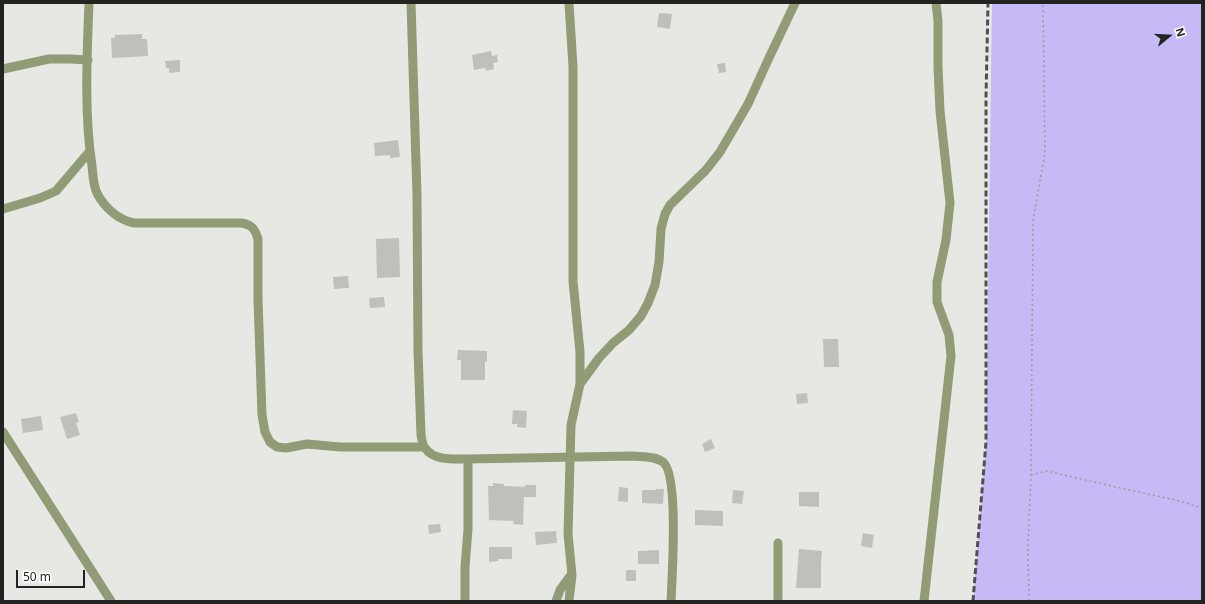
<!DOCTYPE html>
<html>
<head>
<meta charset="utf-8">
<style>
	body { margin:0 }
	#map { position:relative; width:1205px; height:604px; overflow:hidden; background:#e7e8e4; font-family:"Noto Sans",sans-serif }
	canvas { display:block }
	.frame { position:absolute; inset:0; border:4px solid #232422; pointer-events:none }
	.north { position:absolute; left:1149px; top:16px; width:40px; height:40px; -webkit-text-stroke:3px #fff; paint-order:stroke; rotate:72deg; font-size:11px; font-weight:700; line-height:16px; text-align:center; color:#232422 }
	.north::after { content:''; display:block; margin:auto; width:14px; height:18px; background:#232422; clip-path:polygon(50% 0,100% 100%,50% 72%,0 100%) }
	.scale { position:absolute; left:16px; top:570px; width:69px; height:18px; box-sizing:border-box; border:2px solid #232422; border-top:0; padding-left:5px; font-size:12px; line-height:14px; white-space:nowrap; color:#232422; -webkit-text-stroke:3px #fff; paint-order:stroke }
</style>
</head>
<body>
<div id="map">
<canvas width="1205" height="604"></canvas>
<div class="frame"></div>
<div class="north">N</div>
<div class="scale">50 m</div>
</div>
<script>
const c = document.querySelector('canvas').getContext('2d');
c.lineJoin = 'round';
function paint(path, color) { c.fillStyle = color; c.fill(path, 'evenodd'); }
function stroke(path, color, width, dash) { c.strokeStyle = color; c.lineWidth = width; c.lineCap = dash ? 'butt' : 'round'; c.setLineDash(dash || []); c.stroke(path); }
paint(new Path2D(`
	M992,3h210v598h-229l13,-159z`), '#c6b9f6');
paint(new Path2D(`
	M659,13l13,1 -2,15 -13,-2z
	M142,34v5h5l1,17 -36,2 -1,-20h4v-3z
	M491,51l1,5 5,-1 1,7 -5,1 1,6 -8,2 -1,-3 -11,2 -2,-15z
	M180,60v12l-11,1v-5h-3l-1,-7z
	M725,63l1,9 -7,1 -2,-9z
	M398,140l2,17 -10,1v-3l-15,1 -1,-13z
	M399,238l1,39 -23,1 -1,-39z
	M348,276l1,12 -15,1 -1,-12z
	M384,297l1,10 -15,1 -1,-10z
	M823,339h15l1,28h-15z
	M458,350l29,1v11l-2,-1v19h-24v-20h-4z
	M807,393l1,10 -11,1 -1,-10z
	M513,410l14,1 -1,17 -9,-1v-3h-5z
	M76,413l3,9 -3,1 4,12 -13,4 -7,-22z
	M41,416l2,14 -20,3 -2,-14z
	M711,439l4,9 -10,4 -3,-8z
	M493,483l11,1v2l21,1v-2h11v12h-12l-1,28 -10,-1 1,-3 -25,-1 -1,-34h5z
	M619,487l9,1v14l-10,-1z
	M656,489h8l-1,15 -21,-1v-13h14z
	M733,490l11,1 -2,13 -10,-1z
	M799,492h20v15l-20,-1z
	M695,510l28,1v15l-28,-1z
	M440,524l1,8 -12,2 -1,-9z
	M556,531l1,12 -21,2 -1,-13z
	M863,533l11,2 -2,13 -11,-2z
	M489,547h23v12h-14v2l-9,1z
	M799,549l23,2 -1,13v24h-25z
	M659,550v14h-21v-13z
	M626,570h10v11h-10z`), '#bfc0bc');
stroke(new Path2D(`
	M1031,475l16,-4 60,14 73,16 22,7
	M1029,601l-1,-52 3,-74 2,-255 12,-67 -2,-150`), '#9a9b97', 1.5, [2, 3]);
stroke(new Path2D(`
	M89,3c-2,52 -5,111 3,163 1,8 1,19 5,27 7,14 21,27 37,30h108c10,2 13,6 16,16v60l4,116 3,17 5,10 7,5 9,1 21,-4 33,3h84
	M411,3l6,192 1,156 3,84c1,4 1,9 4,13 9,13 28,11 43,11l165,-3c9,1 22,0 30,6 16,12 9,116 8,139
	M569,3l4,64v214l7,71v32l-9,41 -3,109 4,41 -3,26
	M3,69l46,-10h22l17,1
	M3,209l37,-11 16,-7 34,-40
	M580,384l19,-26 14,-15 16,-13 12,-14 7,-13 7,-18 4,-23 2,-33 4,-15 5,-9 36,-35 14,-18 28,-48 20,-44 27,-57
	M3,432l108,169
	M465,601v-34l3,-38v-70
	M556,601l4,-11 11,-15
	M778,601v-58
	M924,601l27,-245 -2,-21 -12,-33v-20l9,-42 4,-37 -10,-92 -2,-44v-46l-2,-18`), '#919b75', 9);
stroke(new Path2D(`
	M973,601l13,-159v-345l2,-94`), '#50514e', 3, [6, 3]);
</script>
</body>
</html>
